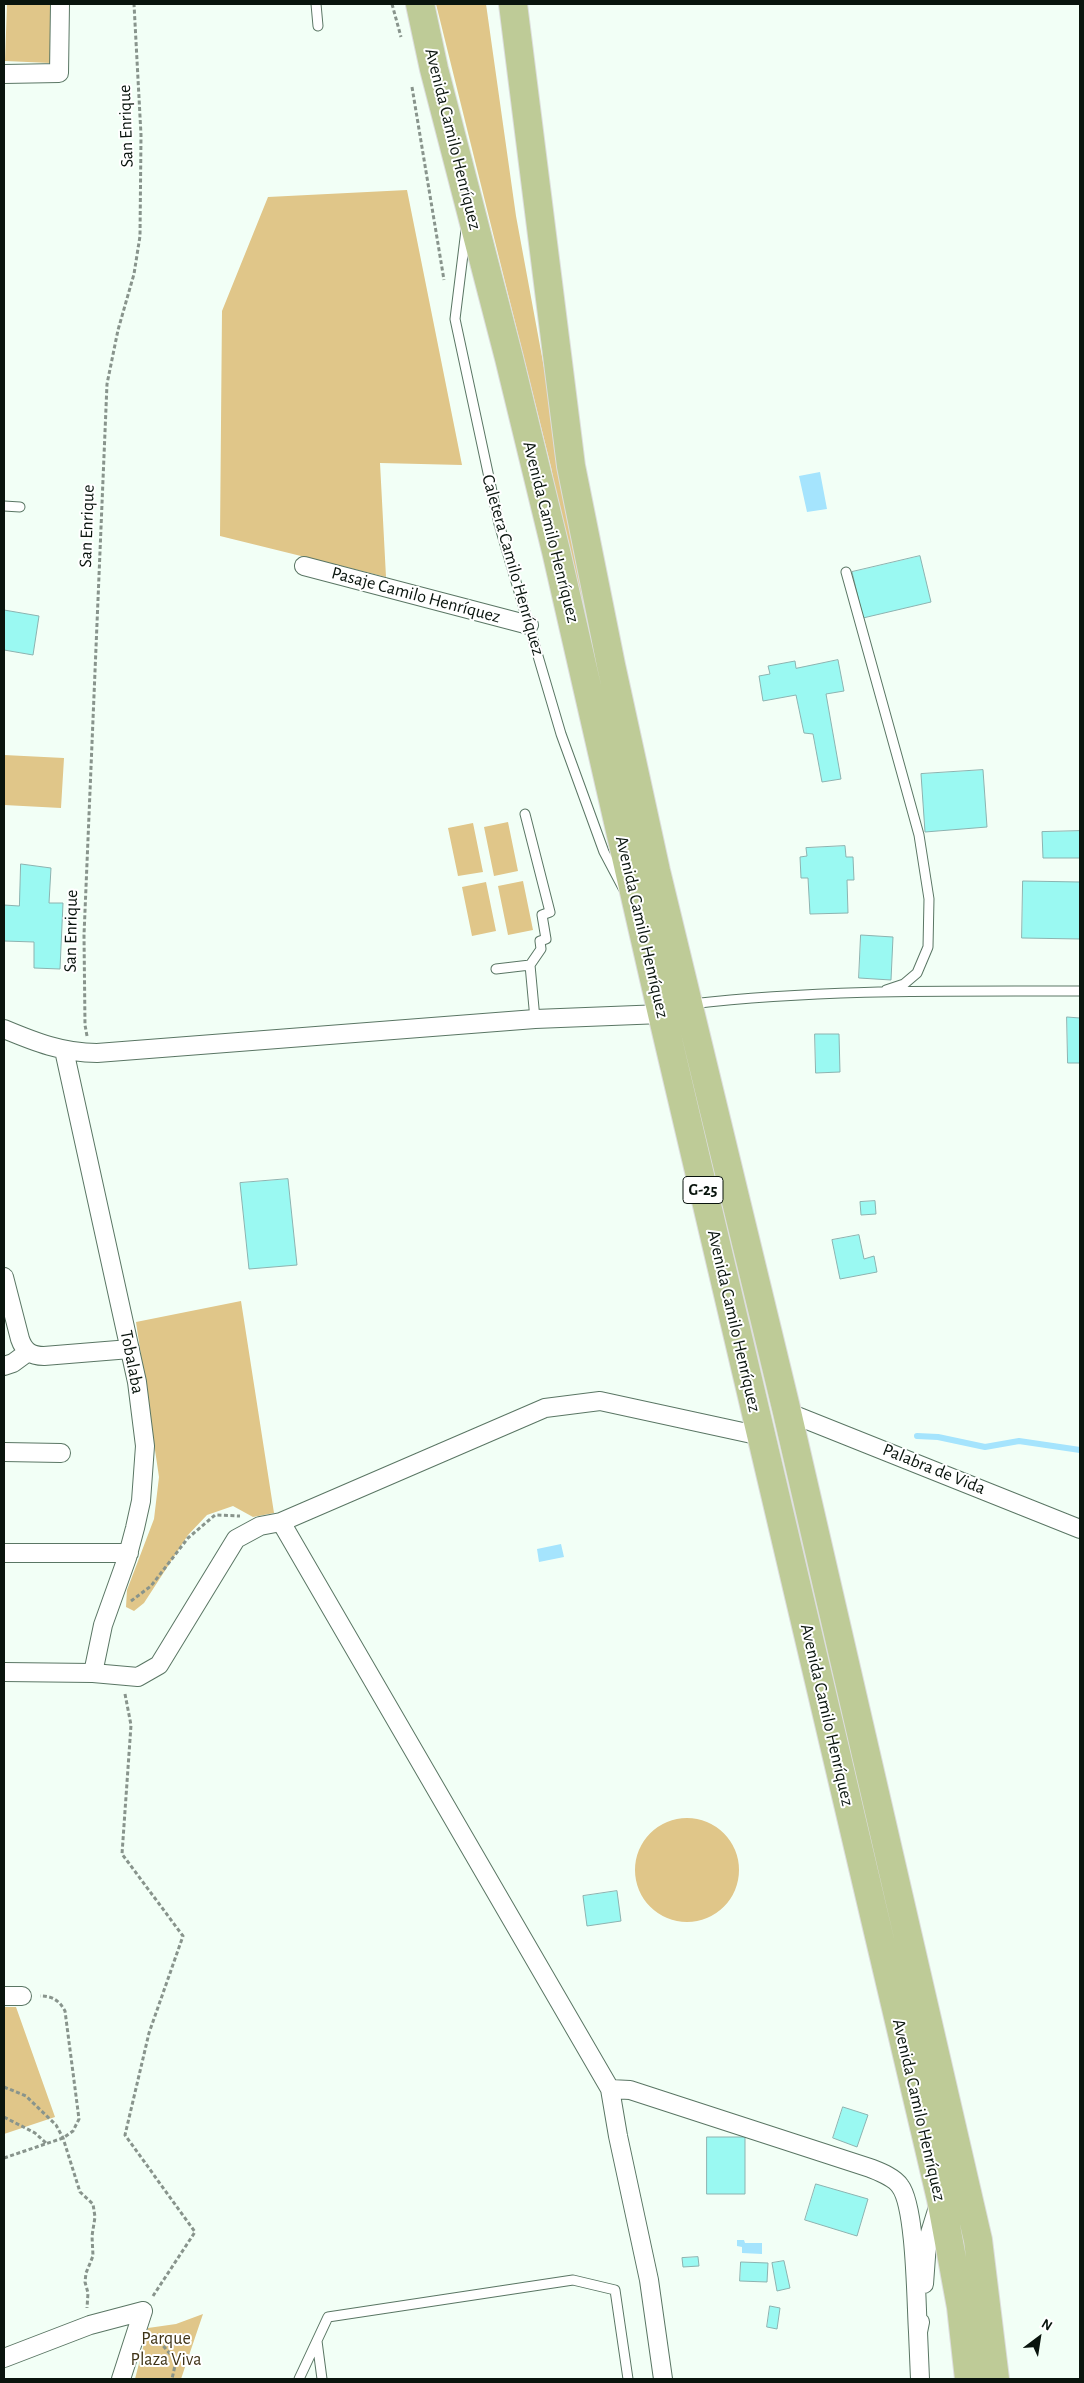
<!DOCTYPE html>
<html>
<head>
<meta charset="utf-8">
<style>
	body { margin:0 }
	#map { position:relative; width:1084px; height:2383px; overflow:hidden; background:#f2fff6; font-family:"Alegreya Sans",sans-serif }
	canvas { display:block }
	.frame { position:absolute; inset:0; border:5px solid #09140d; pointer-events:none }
	.north { position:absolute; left:1014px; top:2313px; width:50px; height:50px; -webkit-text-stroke:4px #fff; paint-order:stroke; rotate:31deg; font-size:14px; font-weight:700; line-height:20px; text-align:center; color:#09140d }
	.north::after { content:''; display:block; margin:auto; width:18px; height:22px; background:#09140d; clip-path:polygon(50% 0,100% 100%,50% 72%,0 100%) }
</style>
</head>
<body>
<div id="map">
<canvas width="1084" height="2383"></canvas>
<div class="frame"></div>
<div class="north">N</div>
</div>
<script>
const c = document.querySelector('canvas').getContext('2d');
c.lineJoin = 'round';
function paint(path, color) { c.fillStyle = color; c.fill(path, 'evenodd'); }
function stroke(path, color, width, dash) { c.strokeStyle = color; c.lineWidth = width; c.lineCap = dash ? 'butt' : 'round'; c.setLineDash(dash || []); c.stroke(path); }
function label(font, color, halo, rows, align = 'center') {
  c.font = font + ' "Alegreya Sans",sans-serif'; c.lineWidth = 4; c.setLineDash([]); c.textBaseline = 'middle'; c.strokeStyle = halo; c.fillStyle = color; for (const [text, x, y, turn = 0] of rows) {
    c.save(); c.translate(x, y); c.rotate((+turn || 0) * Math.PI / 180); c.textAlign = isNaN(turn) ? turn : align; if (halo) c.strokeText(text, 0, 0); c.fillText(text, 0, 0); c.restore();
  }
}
paint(new Path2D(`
	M7,4h45l-2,59 -45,-2z
	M436,4h50l30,212 104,563 -32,-117 -37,-195z
	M407,190l55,275 -82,-2 6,114 -166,-41 2,-225 46,-114z
	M4,755l60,3 -3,50 -57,-3z
	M508,822l10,49 -24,5 -10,-49z
	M473,823l10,49 -25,4 -10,-48z
	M523,881l10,49 -25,5 -10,-49z
	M486,882l10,49 -24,5 -10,-49z
	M241,1301l33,212 -21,4 -20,-11 -26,9 -19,20 -44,68 -10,8 -8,-4 1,-17 27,-71 5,-42 -23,-155z
	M635 1870a52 52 0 1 1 104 0a52 52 0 1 1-104 0Z
	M4,2007h12l39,110 -51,17z
	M203,2314l-22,65h-46l13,-51 28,-4z`), '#e0c689');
paint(new Path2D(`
	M820,472l7,37 -20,3 -8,-36z
	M561,1544l3,13 -25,5 -2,-13z
	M737,2240h7l1,3h17v11l-20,-1v-6l-5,-1z`), '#a5e4fd');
stroke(new Path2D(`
	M917,1436l21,1 47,10 34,-6 61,9`), '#a5e4fd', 6);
const building = new Path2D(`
	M920,556l11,46 -68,16 -11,-46z
	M4,610l35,6 -6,39 -29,-5z
	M838,660l6,31 -18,3 15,85 -19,3 -9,-48 -9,-1 -8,-38 -33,6 -4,-25 11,-2 -2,-8 27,-5 1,7z
	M983,770l4,57 -62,5 -4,-58z
	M1080,831v27h-37l-1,-26z
	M845,846l1,11h7l1,23h-7l1,33 -38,1 -2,-36h-7l-1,-21 7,-1 -1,-8z
	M21,864l30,4 -2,35h14l-3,66 -26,-1v-26l-30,-1v-36l15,1z
	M1023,881l57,1v57l-58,-1z
	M861,935l32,2 -2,43 -32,-2z
	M1067,1017l13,1v45h-12z
	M815,1034h24l1,38 -24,1z
	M288,1179l9,86 -48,4 -9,-86z
	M875,1201l1,13 -15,1 -1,-13z
	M859,1235l5,24 10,-3 3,16 -37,7 -8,-39z
	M617,1891l4,30 -34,5 -4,-30z
	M843,2107l25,8 -11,32 -24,-9z
	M707,2137h38v57h-38z
	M816,2184l52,15 -11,37 -52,-16z
	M698,2257l1,9 -16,1 -1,-9z
	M784,2261l6,27 -13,3 -5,-28z
	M741,2262l27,1 -1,19 -27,-1z
	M770,2306l10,2 -3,21 -10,-2z`);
paint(building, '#9af9f2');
stroke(building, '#8cb3b0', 1);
const lane = new Path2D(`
	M316,4l2,22
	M466,230l-11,89 44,205 62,210 43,118 19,36
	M4,506l16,1
	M846,572l73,263 10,64 -1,48 -11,26 -13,11 -18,6
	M525,814l25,98 -8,3 4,24 -6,2 1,8 -11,16 5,54
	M496,969l34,-4
	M691,1004c129,-15 259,-13 389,-13
	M317,2341l5,38
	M299,2379l29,-62 245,-37 42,10 13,89`);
const street = new Path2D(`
	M4,74l55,-1 1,-69
	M304,566l225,59
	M4,1029c31,13 59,24 93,24l438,-34 127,-5
	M64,1050l73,332 8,64 -4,55 -6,27 -8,30 -24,67 -10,48
	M4,1277l16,62c4,12 11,17 24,17l86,-7
	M4,1366l9,-3 15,-11
	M787,1412l293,117
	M4,1452l57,1
	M281,1522l329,567 8,47 31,144 14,99
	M4,1553h125
	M4,1672l89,1 45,4 21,-12 77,-126 24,-13 21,-4 264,-114 55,-7 161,35
	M4,1996h18
	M610,2089l20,1 240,78c10,4 24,9 30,18 16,21 16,116 18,146
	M924,2284l3,-41 12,-39
	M920,2322l-2,10 2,47
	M4,2358l86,-33 53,-14
	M121,2379l22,-68`);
const primary = new Path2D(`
	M420,4l14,65 75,289 47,193 106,463 279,1185 20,108 8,72
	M513,4l58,462 40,199 45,206 131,541 191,828 17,139`);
stroke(lane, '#5a7664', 11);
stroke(street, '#5a7664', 20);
stroke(primary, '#dddedd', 30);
stroke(new Path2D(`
	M392,4l9,33
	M412,87l32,193
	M87,1036l-2,-11 -1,-90 23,-551 11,-54 16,-56 6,-38 1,-101 -7,-131
	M131,1601l20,-15 37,-48 27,-23 25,1
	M125,1694l6,31 -9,129 61,82 -34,97 -24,102 70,97 -42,64
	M4,2087l22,9 30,29 7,13 17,54 13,12 2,13 -3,19 1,20 -7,17 -1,9 3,11 -1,15
	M4,2117l31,16 11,10
	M4,2158l59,-20 10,-7 6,-12 -14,-108c-6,-11 -13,-15 -25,-15
	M155,2336l21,25 -4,18`), '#88948c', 3, [4, 2.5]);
stroke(lane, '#fff', 9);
stroke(street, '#fff', 18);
stroke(primary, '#becb97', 28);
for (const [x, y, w] of [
	[703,1190,40]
]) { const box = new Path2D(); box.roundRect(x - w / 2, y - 13.5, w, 27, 4); c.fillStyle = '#fff'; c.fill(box); stroke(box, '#09140d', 1); }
label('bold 16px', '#09140d', null, [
	["G-25",703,1190]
]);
label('18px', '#09140d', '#fff', [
	["San Enrique",126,126,-92],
	["Avenida Camilo Henríquez",453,139,76],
	["San Enrique",87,526,-88],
	["Avenida Camilo Henríquez",551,532,76],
	["Caletera Camilo Henríquez",513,565,74],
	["Pasaje Camilo Henríquez",416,595,15],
	["Avenida Camilo Henríquez",642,927,77],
	["San Enrique",71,931,-89],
	["Avenida Camilo Henríquez",734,1321,77],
	["Tobalaba",132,1362,79],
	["Palabra de Vida",934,1469,22],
	["Avenida Camilo Henríquez",827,1715,77],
	["Avenida Camilo Henríquez",919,2110,77]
]);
label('18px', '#3e3215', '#fff', [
	["Parque",166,2339],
	["Plaza Viva",166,2360]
]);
</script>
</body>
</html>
